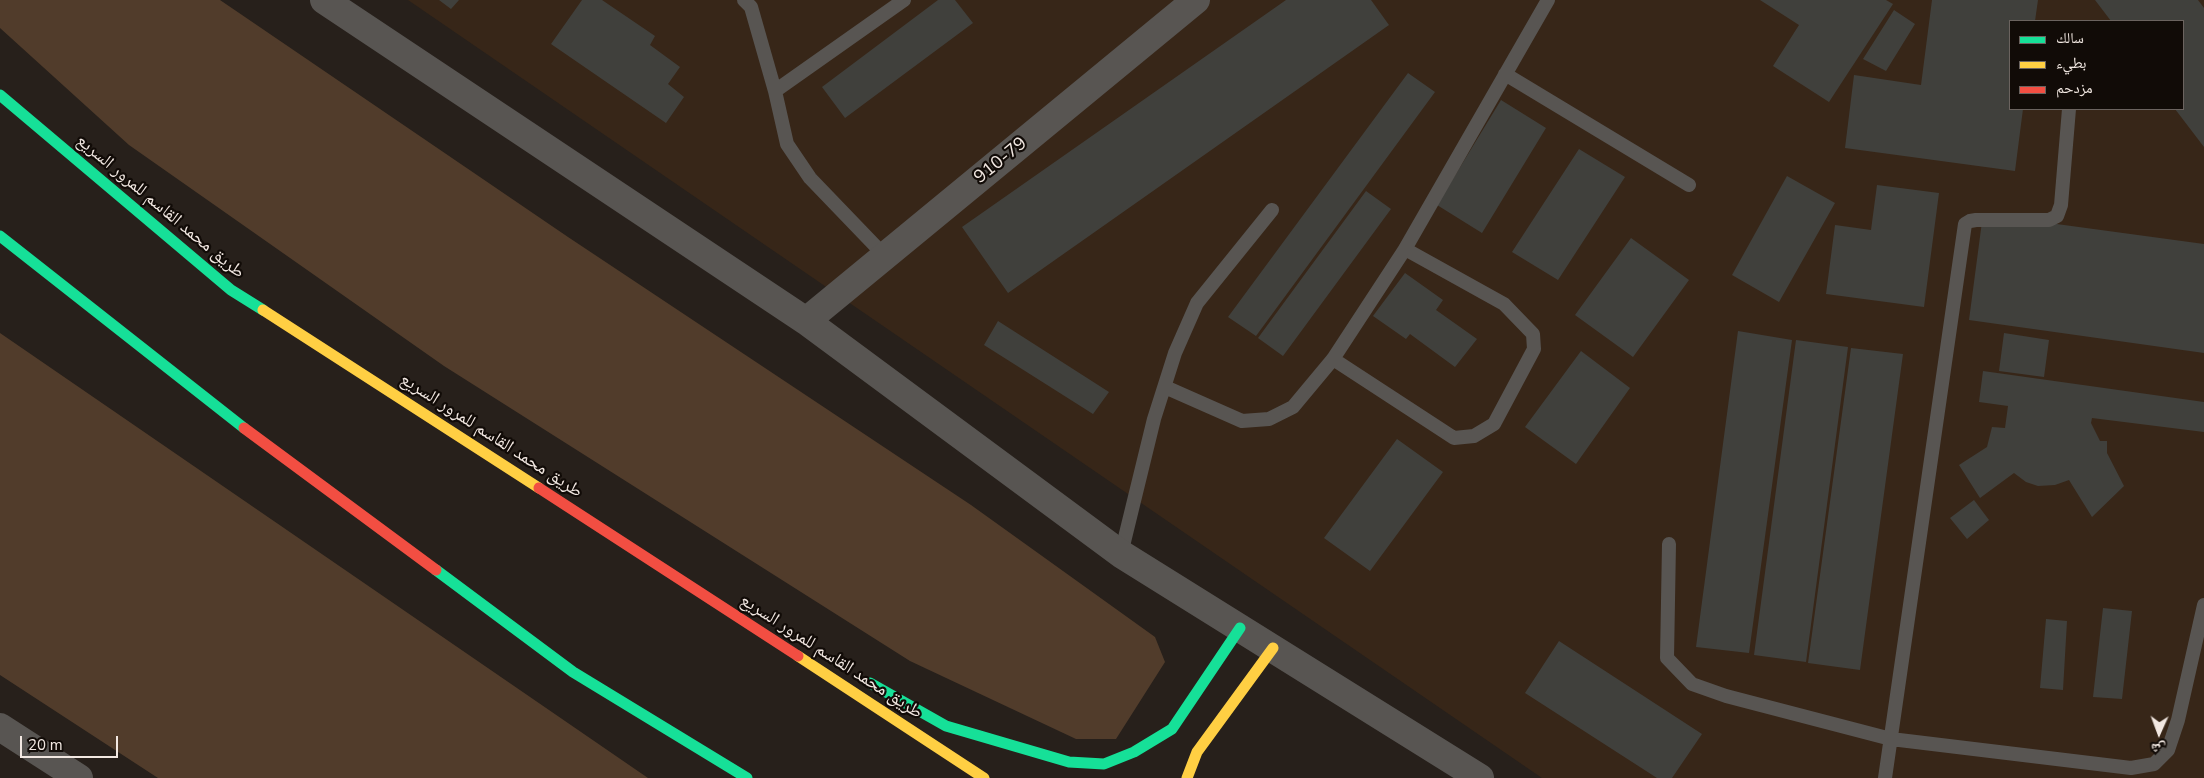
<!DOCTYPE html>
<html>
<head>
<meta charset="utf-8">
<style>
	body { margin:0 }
	#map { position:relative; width:2204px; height:778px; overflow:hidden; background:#27201b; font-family:"Nunito Sans","Noto Naskh Arabic",sans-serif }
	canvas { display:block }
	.legend { position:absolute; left:2009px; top:20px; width:175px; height:90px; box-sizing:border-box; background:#110b07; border:1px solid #6b635f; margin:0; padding:6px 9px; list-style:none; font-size:15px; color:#f2e8e2 }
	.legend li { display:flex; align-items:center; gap:10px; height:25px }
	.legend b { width:25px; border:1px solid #6b635f }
	.north { position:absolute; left:2134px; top:708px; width:50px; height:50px; -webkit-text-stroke:4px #110b07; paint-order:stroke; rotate:182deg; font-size:14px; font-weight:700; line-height:20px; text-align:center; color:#f2e8e2 }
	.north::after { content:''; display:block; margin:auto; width:18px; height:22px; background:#f2e8e2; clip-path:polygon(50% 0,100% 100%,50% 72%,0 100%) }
	.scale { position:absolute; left:20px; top:736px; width:98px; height:22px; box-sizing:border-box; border:2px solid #f2e8e2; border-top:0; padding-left:6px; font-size:15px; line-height:18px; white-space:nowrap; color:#f2e8e2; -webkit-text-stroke:4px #110b07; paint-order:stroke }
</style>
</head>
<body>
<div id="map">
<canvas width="2204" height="778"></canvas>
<ul class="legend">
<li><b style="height:6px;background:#16e098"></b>سالك</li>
<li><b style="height:6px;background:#ffcf43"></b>بطيء</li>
<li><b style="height:6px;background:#f24e42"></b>مزدحم</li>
</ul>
<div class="north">ش</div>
<div class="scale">20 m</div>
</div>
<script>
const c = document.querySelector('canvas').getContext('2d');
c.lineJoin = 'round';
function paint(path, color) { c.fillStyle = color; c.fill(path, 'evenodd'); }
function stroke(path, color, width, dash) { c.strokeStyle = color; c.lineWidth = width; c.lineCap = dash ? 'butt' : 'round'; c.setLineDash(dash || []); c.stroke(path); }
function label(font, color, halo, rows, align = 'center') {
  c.font = font + ' "Nunito Sans","Noto Naskh Arabic",sans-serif'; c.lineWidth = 4.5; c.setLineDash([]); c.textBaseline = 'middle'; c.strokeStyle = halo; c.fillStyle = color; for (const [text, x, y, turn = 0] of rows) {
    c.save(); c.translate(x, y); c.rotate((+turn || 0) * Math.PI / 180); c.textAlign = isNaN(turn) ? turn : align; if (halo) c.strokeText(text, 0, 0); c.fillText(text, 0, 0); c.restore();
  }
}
paint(new Path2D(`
	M408,0h1796v778h-662zM2010,21h173v88h-173z`), '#372618');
paint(new Path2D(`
	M0,0h220l348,237 403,268 184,132 10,25 -49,77h-40l-166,-78 -466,-295 -315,-221 -129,-117z
	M0,333l648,445h-490l-158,-103z`), '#513c2b');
paint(new Path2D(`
	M439,0h20l-8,9z
	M582,0h20l53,36 -5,9 30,22 -12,17 16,13 -18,26 -115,-79z
	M938,0h17l18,23 -128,95 -23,-31z
	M1286,0h85l18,25 -381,268 -46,-66z
	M1760,0h126l7,4 -64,98 -56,-36 26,-41z
	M1932,0h106l-3,21h-25v88h13l-8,62 -170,-23 9,-73 67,10z
	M2095,0h103l6,8v139l-29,-38h8v-88h-72z
	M1894,10l21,14 -29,47 -23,-12z
	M1408,73l27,19 -179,244 -28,-19z
	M1501,100l45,28 -64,105 -45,-28z
	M1579,149l46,28 -67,103 -46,-28z
	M1787,176l48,27 -56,99 -47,-27z
	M1877,185l62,8 -15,114 -98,-13 9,-69 36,5z
	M1366,191l25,18 -108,147 -25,-18z
	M1983,214l221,30v109l-235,-33z
	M1631,238l58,42 -56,77 -58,-42z
	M1405,273l38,27 -7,10 41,29 -22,28 -45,-33 -4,5 -33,-23z
	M998,321l111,71 -16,22 -109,-69z
	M1738,331l54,9 -43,313 -53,-6z
	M2004,333l45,7 -5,37 -45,-6z
	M1796,340l52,7 -42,315 -52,-7z
	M1851,348l52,6 -43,316 -52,-7z
	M1581,351l49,37 -54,76 -51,-37z
	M1983,371l221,31v30l-112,-14 -1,5 9,18h7v12l17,33 -32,31 -23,-37 -14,5 -17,1 -12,-4 -12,-9 -34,25 -21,-33 28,-18 5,-20 13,1 3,-22 -29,-4z
	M1397,439l46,33 -73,99 -46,-33z
	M1974,500l15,20 -22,19 -17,-21z
	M2103,608l29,3 -10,88 -29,-2z
	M2046,619l21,2 -4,69 -23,-2z
	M1559,641l143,93 -30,44h-15l-132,-85z`), '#40403c');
stroke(new Path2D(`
	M744,0l7,7 24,84 12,53 23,34 75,78
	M1505,74l184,111
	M775,91l129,-91
	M1333,359l121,79 20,-2 20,-12 40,-75 -1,-15 -29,-30 -99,-55
	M1165,387l77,34 27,-2 24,-12 40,-48 72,-110 143,-249
	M1669,544l-2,114 25,26 34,12 165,43 240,29 23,-4 14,-14 10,-30 26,-115
	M1121,554l33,-135 21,-66 22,-50 75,-93
	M1885,778l80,-554 5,-3 6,-1h73l8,-4 4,-11 8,-96`), '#585552', 14);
stroke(new Path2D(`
	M324,0l482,321 315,233 359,224
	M806,321l390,-321
	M0,727l79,51`), '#585552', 28);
stroke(new Path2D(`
	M0,95l231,195 32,20
	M0,236l244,192
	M436,570l137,102 174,106
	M870,683l76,43 123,36 35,2 30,-12 38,-23 68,-101`), '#16e098', 11);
stroke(new Path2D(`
	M263,310l276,178
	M798,656l186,122
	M1187,778l10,-26 76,-104`), '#ffcf43', 11);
stroke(new Path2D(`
	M244,428l192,142
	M539,488l259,168`), '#f24e42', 11);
label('18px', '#f2e8e2', '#110b07', [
	["910-79",1001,161,-39],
	["طريق محمد القاسم للمرور السريع",160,207,40],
	["طريق محمد القاسم للمرور السريع",491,436,33],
	["طريق محمد القاسم للمرور السريع",831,657,33]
]);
</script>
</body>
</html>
